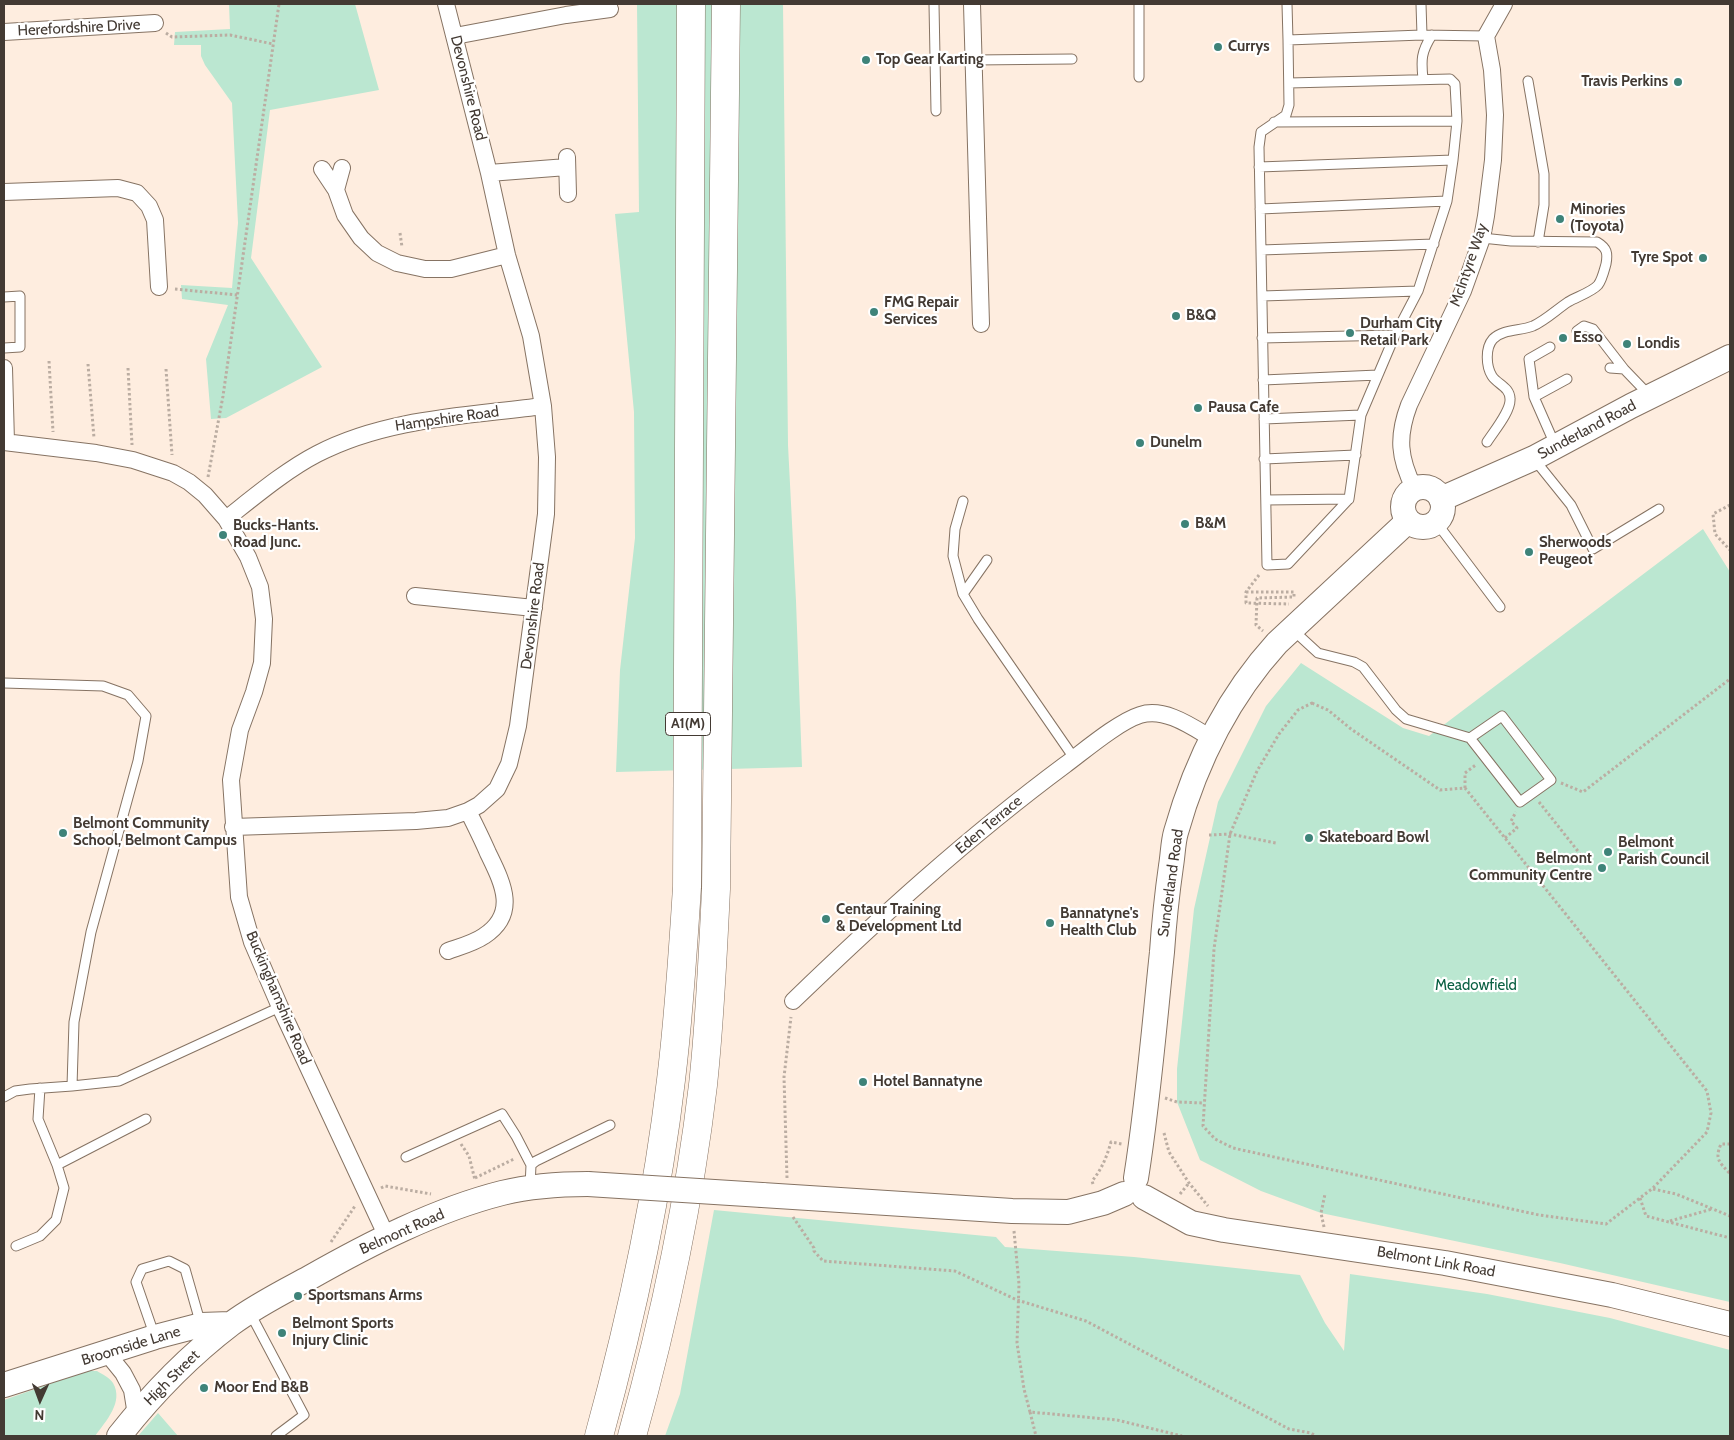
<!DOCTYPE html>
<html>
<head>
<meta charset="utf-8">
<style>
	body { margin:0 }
	#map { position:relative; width:1734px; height:1440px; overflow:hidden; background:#feeddf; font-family:Cabin,sans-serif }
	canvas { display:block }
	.frame { position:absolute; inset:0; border:5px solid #433a33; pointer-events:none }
	.north { position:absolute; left:15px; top:1375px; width:50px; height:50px; -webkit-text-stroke:4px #fff; paint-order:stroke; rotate:182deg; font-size:14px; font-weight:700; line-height:20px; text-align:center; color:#433a33 }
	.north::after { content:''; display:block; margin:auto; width:18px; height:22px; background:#433a33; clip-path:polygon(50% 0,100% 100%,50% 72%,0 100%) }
</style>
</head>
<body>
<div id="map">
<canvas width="1734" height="1440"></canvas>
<div class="frame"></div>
<div class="north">N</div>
</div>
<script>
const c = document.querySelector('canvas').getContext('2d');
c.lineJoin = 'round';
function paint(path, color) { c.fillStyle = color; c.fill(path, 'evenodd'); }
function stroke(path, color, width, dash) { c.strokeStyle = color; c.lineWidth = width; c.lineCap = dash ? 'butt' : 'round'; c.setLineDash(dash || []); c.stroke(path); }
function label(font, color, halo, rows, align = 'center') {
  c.font = font + ' Cabin,sans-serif'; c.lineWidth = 4.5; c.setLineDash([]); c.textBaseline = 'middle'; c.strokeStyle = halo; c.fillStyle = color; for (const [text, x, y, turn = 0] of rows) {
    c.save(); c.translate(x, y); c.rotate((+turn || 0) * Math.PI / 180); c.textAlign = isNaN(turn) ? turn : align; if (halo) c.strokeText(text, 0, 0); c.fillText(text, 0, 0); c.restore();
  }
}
paint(new Path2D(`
	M229,4h126l24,86 -109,20 -19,148 71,109 -96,51 -15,1 -5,-60 22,-54 -46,-6 -1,-14 51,3 6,-65 -6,-120 -27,-38 -4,-9v-11h-27l1,-13 55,-3z
	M637,4h146l5,441 8,156 6,166 -186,5 4,-102 15,-132 -1,-126 -19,-198 24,-2z
	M1703,529l27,43v730l-170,-39 -239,-50 -60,-22 -61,-31 -23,-58v-33l17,-160 24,-107 48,-96 35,-43 102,65 26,8z
	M714,1210l282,27 9,10 129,10 166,18 25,48 19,28 6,-77 137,20 123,24 120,32v86h-1065l15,-42z
	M86,1371h11c5,3 13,7 16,12 11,19 -7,38 -18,53h-91v-36z
	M158,1413l20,23h-40z`), '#bbe7d1');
const lane = new Path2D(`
	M934,4l2,107
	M1139,4v73
	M1287,4l1,36
	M1421,4l1,31
	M974,60l98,-1
	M1423,79c-2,-19 -2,-27 9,-44
	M1528,81l16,93v31l-6,37
	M1274,122l183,-1
	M1259,167l194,-7
	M1260,209l187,-8
	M1482,238l29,3 86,1c10,6 11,11 9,22 -2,7 -4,16 -8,21 -6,7 -22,12 -30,17 -12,8 -22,18 -35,24 -12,5 -30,3 -40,13 -8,9 -7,27 -1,37 5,8 18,11 18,23 1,12 -16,32 -23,43
	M1261,250l173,-6
	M1262,296l156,-5
	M4,297l16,-1v51l-16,1
	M1577,331l7,-5 9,3 31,40
	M1262,338l133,-3
	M1610,368l14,1 25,26
	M1263,380l115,-5
	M1534,397l-5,-38 21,-12
	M1264,419l97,-4
	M1556,447l-22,-50 33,-18
	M1264,459l92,-4
	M1534,459l37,46 22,44 66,-40
	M1349,499l-61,65 -21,1 -8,-418 2,-15 25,-17 3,-10 -1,-65 134,-5 64,1
	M1266,500l83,-1 12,-84 34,-80 23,-44 29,-90 6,-41 4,-39 -2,-37 -5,-5 -161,4
	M963,501l-8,28 -2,27 10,38 15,25 96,139
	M1436,522l64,85
	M963,594l24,-34
	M1293,630l25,23 36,9 9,5 33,43 10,9 64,19 50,64 31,-22 -49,-64 -32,22
	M4,683l99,3 25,9 18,21 -8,45 -47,171 -17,90 -2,64
	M4,1097l11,-6 15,-2 42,-3 47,-5 161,-74
	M406,1157l96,-43 14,22 15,29
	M57,1165l89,-46
	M530,1187l1,-22 5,-4 74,-36
	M16,1246l24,-10 16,-16 8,-32 -7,-23 -19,-46 2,-31
	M249,1311l55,104 -28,21
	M155,1337l-19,-55 6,-13 27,-8 16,8 16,56`);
const street = new Path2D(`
	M972,4l9,320
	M4,32l151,-9
	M455,36l111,-21 44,-6
	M567,157l1,37
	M322,169l14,21 9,25 16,23 16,15 20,10 28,6h26l56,-14
	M489,173l78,-6
	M336,190l6,-22
	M4,192l114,-4 19,5 12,13 6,14 4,67
	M4,368l2,74
	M4,442l92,11 37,7 40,13 16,9 16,13 21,24 22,38 12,30 4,32 -2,44 -8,29 -14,38 -9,50 8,117 13,45 28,65 107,230
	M1414,488c-15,-30 -17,-51 -5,-83l54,-114 19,-53 4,-22 7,-56 2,-45 -3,-45 -6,-34 18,-32
	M226,519c28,-22 60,-49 91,-65 69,-36 150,-38 226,-48
	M415,596l119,12
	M233,827l183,-6 32,-3 20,-7 11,-6 18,-16 12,-25 9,-38 28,-212 1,-57 -4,-51 -12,-70 -24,-81 -18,-82 -43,-169
	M448,951c11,-4 26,-8 36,-15 35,-23 18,-54 4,-83 -6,-14 -13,-28 -20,-42
	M793,1001c86,-83 175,-164 272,-236 19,-14 53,-43 75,-50 24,-8 51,11 71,23
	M106,1352l17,21 9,17 4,25`);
const secondary = new Path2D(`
	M1403 507a20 20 0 1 1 40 0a20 20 0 1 1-40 0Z
	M1441,499l93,-41 97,-52 99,-49
	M1136,1178c12,-75 18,-150 26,-226 2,-29 5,-58 9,-86 2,-12 2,-24 5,-34 20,-71 51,-134 101,-189l131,-122
	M762,1195l250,16 56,1 35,-9 21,-9
	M1144,1197l47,26 33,7 221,33 167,32 118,29
	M4,1385l151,-48 46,-12 29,-1
	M119,1436c33,-42 70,-80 112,-112 24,-18 52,-32 78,-46 60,-34 126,-68 193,-85 29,-7 57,-9 86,-9`);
const highway = new Path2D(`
	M599,1436c32,-117 58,-236 72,-356 8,-65 12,-129 16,-193l4,-883
	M632,1436c32,-115 57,-232 71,-351 7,-65 10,-131 13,-196l10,-885`);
stroke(lane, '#867363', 11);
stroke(street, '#867363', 18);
stroke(secondary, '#867363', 26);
stroke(highway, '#867363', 29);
stroke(new Path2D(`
	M166,33l6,4 58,-2 43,9
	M400,233l2,14
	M175,289l62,6
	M49,361l4,71
	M88,364l6,74
	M128,368l4,77
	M166,369l6,86
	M208,477l15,-81 56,-392
	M1730,505l-17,9 2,20 15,16
	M1259,575l-13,17v11l43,1
	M1246,592h48v5l-37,1 -1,27 7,6
	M1312,703l16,7 23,19 89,61 25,-2 242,303 4,22 -4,19 -54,56 -47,36 -67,-9 -306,-67 -18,-9 -12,-13 11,-177 16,-115 27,-63 22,-37 19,-24z
	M1561,783l22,9 147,-113
	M1465,788v-15l12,-9
	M1539,802l42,53
	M1209,835l21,-1 46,9
	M1505,838l12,-10 -6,-7 5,-9
	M1165,1098l12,4 27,1
	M1164,1133l5,19 20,31 19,23
	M461,1144l8,12 6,24
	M1730,1144h-9c-7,16 -1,18 9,30
	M475,1178l39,-19
	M787,1178l-3,-101 7,-60
	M1093,1184l-1,-3c10,-12 15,-25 19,-39l11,2
	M381,1188l4,-2 46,8
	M1653,1189l23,5 54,22
	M1180,1194l9,-11
	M1640,1198l6,18 84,22
	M793,1217l21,31v3l9,10 132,10 62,29 69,21 203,108 22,4 5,3
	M1670,1221l42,-12
	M1324,1227l-3,-14 4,-19
	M1014,1231l5,53 -2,59 7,46 6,23 87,8 65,16
	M331,1242l24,-36
	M1030,1412l6,24`), '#bbada2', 3, [2.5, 2.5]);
stroke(lane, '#fff', 9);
stroke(street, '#fff', 16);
stroke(secondary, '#fff', 24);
stroke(highway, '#fff', 28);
const secondaryBridge = new Path2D(`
	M588,1184l174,11`);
stroke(secondaryBridge, '#867363', 26, []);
stroke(secondaryBridge, '#fff', 24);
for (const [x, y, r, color] of [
	[1218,47,5,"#3e8379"],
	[866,60,5,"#3e8379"],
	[1678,82,5,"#3e8379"],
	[1560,219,5,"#3e8379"],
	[1703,258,5,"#3e8379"],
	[874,312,5,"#3e8379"],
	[1176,316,5,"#3e8379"],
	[1350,333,5,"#3e8379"],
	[1563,338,5,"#3e8379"],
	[1627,344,5,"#3e8379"],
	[1198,408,5,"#3e8379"],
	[1140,443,5,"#3e8379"],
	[1185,524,5,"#3e8379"],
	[223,535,5,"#3e8379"],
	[1529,552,5,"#3e8379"],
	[63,833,5,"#3e8379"],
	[1309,838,5,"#3e8379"],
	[1608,852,5,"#3e8379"],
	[1602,868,5,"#3e8379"],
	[826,919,5,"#3e8379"],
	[1050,923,5,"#3e8379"],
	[863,1082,5,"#3e8379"],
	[298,1296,5,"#3e8379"],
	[282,1333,5,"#3e8379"],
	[204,1388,5,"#3e8379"]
]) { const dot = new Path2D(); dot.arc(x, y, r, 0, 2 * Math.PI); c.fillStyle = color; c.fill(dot); stroke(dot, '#fff', 2); }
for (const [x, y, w] of [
	[688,724,45]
]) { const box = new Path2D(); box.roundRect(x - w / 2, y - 11.5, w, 23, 4); c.fillStyle = '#fff'; c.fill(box); stroke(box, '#433a33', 1); }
label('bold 14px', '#433a33', null, [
	["A1(M)",688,724]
]);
label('15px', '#433a33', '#fff', [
	["Herefordshire Drive",79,28,-3],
	["Devonshire Road",468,88,76],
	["McIntyre Way",1469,265,-71],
	["Hampshire Road",447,419,-8],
	["Sunderland Road",1587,430,-28],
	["Devonshire Road",533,616,-83],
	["Eden Terrace",989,825,-40],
	["Sunderland Road",1171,883,-82],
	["Buckinghamshire Road",278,998,67],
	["Belmont Road",402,1232,-24],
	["Belmont Link Road",1436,1262,10],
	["Broomside Lane",131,1346,-17],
	["High Street",172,1378,-45]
]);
label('bold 15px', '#433a33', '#fff', [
	["Currys",1228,47],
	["Top Gear Karting",876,60],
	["Travis Perkins",1668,82,"right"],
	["Minories",1570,210],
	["(Toyota)",1570,227],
	["Tyre Spot",1693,258,"right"],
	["FMG Repair",884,303],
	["Services",884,320],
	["B&Q",1186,316],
	["Durham City",1360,324],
	["Retail Park",1360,341],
	["Esso",1573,338],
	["Londis",1637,344],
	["Pausa Cafe",1208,408],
	["Dunelm",1150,443],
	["B&M",1195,524],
	["Bucks-Hants.",233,526],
	["Road Junc.",233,543],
	["Sherwoods",1539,543],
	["Peugeot",1539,560],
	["Belmont Community",73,824],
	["School, Belmont Campus",73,841],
	["Skateboard Bowl",1319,838],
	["Belmont",1618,843],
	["Parish Council",1618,860],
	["Belmont",1592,859,"right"],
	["Community Centre",1592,876,"right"],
	["Centaur Training",836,910],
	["& Development Ltd",836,927],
	["Bannatyne's",1060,914],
	["Health Club",1060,931],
	["Hotel Bannatyne",873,1082],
	["Sportsmans Arms",308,1296],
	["Belmont Sports",292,1324],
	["Injury Clinic",292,1341],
	["Moor End B&B",214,1388]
], 'left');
label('15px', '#0b6043', '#fff', [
	["Meadowfield",1476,986]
]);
</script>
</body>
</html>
